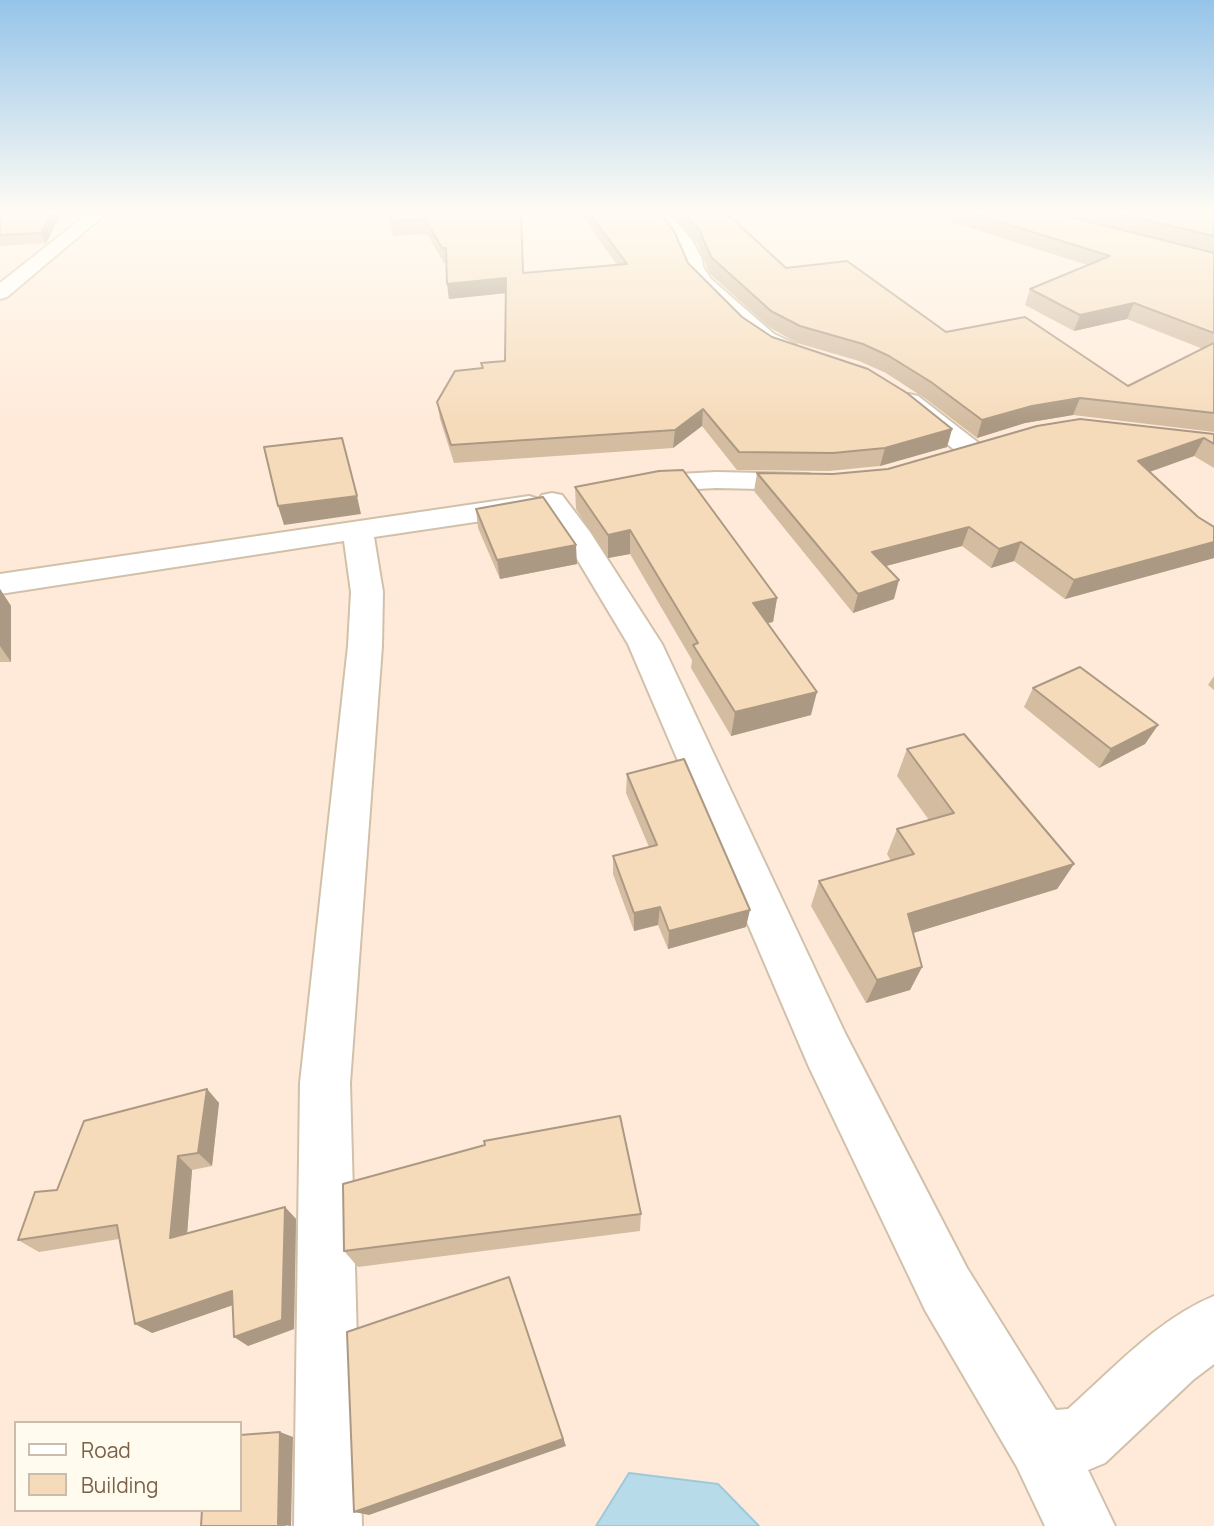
<!DOCTYPE html>
<html>
<head>
<meta charset="utf-8">
<style>
	body { margin:0 }
	#map { position:relative; width:1214px; height:1526px; overflow:hidden; background:#fef8e6; font-family:Manrope,sans-serif }
	canvas { display:block }
	.legend { position:absolute; left:14px; top:1421px; width:228px; height:91px; box-sizing:border-box; background:#fffbee; border:2px solid #cabdac; margin:0; padding:9px 12px; list-style:none; font-size:21px; color:#7a6148 }
	.legend li { display:flex; align-items:center; gap:14px; height:35px }
	.legend b { width:35px; border:2px solid #cabdac }
</style>
</head>
<body>
<div id="map">
<canvas width="1214" height="1526"></canvas>
<ul class="legend">
<li><b style="height:9px;background:#fff"></b>Road</li>
<li><b style="height:19px;background:#f6dbbb"></b>Building</li>
</ul>
</div>
<script>
const c = document.querySelector('canvas').getContext('2d');
c.lineJoin = 'round';
function paint(path, color) { c.fillStyle = color; c.fill(path, 'evenodd'); }
function stroke(path, color, width, dash) { c.strokeStyle = color; c.lineWidth = width; c.lineCap = dash ? 'butt' : 'round'; c.setLineDash(dash || []); c.stroke(path); }
paint(new Path2D(`
	M0,211h1214v1315h-1214zM16,1423h224v87h-224z`), '#ffead9');
const water = new Path2D(`
	M629,1473l89,11 41,42h-163z`);
paint(water, '#b8dbea');
stroke(water, '#9ec9dd', 2);
const minor = new Path2D(`
	M91,211h18l-102,86 -7,2v-16z
	M650,211h17l25,29 10,19 1,8 8,12 63,55 21,10 3,5 -3,5c-29,7 -96,-59 -109,-84 -5,-9 -5,-20 -12,-30 -8,-10 -18,-19 -24,-29z
	M909,394l9,2 62,48 4,6 -4,6 -9,2 -9,-2 -62,-50 -3,-5 3,-5z
	M716,472l91,2 10,2 4,6 -4,6 -10,2 -91,-2 -76,4 -10,-2 -4,-6 4,-6 10,-2z
	M552,493l10,2 28,37 72,112 183,389 122,235 89,142 12,-1c45,-40 90,-90 146,-113v68l-21,16 -88,83 -17,7 27,56h-70l-28,-59 -92,-157 -116,-243 -181,-423 -63,-105 -23,-32 -3,4 -10,3 -155,23 9,55 -1,54 -32,437 12,443h-68l6,-443 48,-437 3,-54 -7,-51 -344,53v-20l529,-78 10,3 3,-4z`);
stroke(minor, '#d1c1aa', 4);
paint(minor, '#fff');
paint(new Path2D(`
	M0,211h62l-16,32 -46,3z
	M110,211h108l-3,6 -104,-5z
	M521,211l3,62 93,-8 -35,-50 -51,-4h128l29,52 54,54 30,20 180,92 -5,18 -67,19 -51,5 -92,-1 -35,-44 -29,22 -219,15 -14,-44 -3,-17 45,-34 -1,-5 24,-2 1,-68 -57,6 -3,-36h-2l-17,-29 -34,2 -3,-15z
	M669,211h55l62,57 160,64 182,54 75,-37 -76,-30 -53,12 -49,-26 5,-16 57,-24 -170,-54h297v221l-141,-17 -48,8 -48,15 -51,-39 -40,-26 -27,-12 -62,-18 -28,-16 -60,-54 -11,-29z
	M1214,434v34l-20,-12 -44,16 48,45 16,10v31l-149,41 -51,-38 -23,7 -29,-22 -76,20 8,33 -41,14 -99,-122 3,-18 76,1 55,-5z
	M575,487l202,111 -4,24 -5,1 43,92 -80,21 -40,-68 1,-8 -62,-106 -22,4 -32,-49z
	M476,509l101,55 -77,15 -22,-51z
	M0,589l11,17v56h-11z
	M1214,676v14l-6,-5z
	M1033,688l125,37 -13,19 -46,24 -75,-61z
	M907,749l167,115 -17,25 -144,44 9,34 -12,23 -44,13 -55,-97 8,-25 72,-20 -4,-7 10,-25 32,-9 -32,-44z
	M627,774l119,153 -78,22 -10,-24 -24,6 -21,-57v-18l36,-9 -23,-54z
	M207,1089l12,14 -7,63 -20,4 -5,63 98,-26 11,12 -2,110 -46,17 -16,-41 -80,28 -33,-94 -80,13 -21,-12 39,-50z
	M641,1214l-1,17 -282,36 -14,-16z`), '#d4bca1');
paint(new Path2D(`
	M53,211h9l-16,32 -5,-10z
	M214,211h4l-3,6z
	M506,278l1,15 -58,6 -2,-15z
	M1134,303l-7,16 -53,12 6,-16z
	M1080,398l-7,17 -48,8 -48,15 5,-18 50,-14z
	M703,409l-1,17 -29,22 2,-18z
	M952,429l-5,18 -67,19 5,-18z
	M1204,438l-10,18 -65,23 9,-18z
	M357,496l4,18 -77,11 -6,-19z
	M969,527l-7,19 -95,25 5,-19z
	M630,530v24l-22,4v-23z
	M1021,542l-7,19 -23,7 8,-19z
	M1214,542v16l-149,41 9,-19z
	M576,545l1,19 -77,15 -3,-19z
	M899,580l-5,19 -41,14 5,-19z
	M0,589l11,17v56l-11,-16z
	M777,598l-4,24 -23,4 3,-23z
	M817,692l-6,23 -80,21 4,-24z
	M1158,725l-13,19 -46,24 12,-19z
	M1074,864l-17,25 -160,49 11,-24z
	M660,907l-2,18 -24,6v-18z
	M750,910l-4,17 -78,22 1,-18z
	M922,967l-12,23 -44,13 11,-23z
	M207,1089l12,14 -7,63 -14,-13z
	M178,1156l14,14 -6,79 -16,-11z
	M285,1207l11,12 -2,110 -46,17 -14,-9z
	M509,1277l57,169 -197,69 -15,-3z
	M232,1291l13,10 -93,32 -17,-9z
	M280,1432l13,5 -2,89 -13,-2z`), '#ac9983');
const building = new Path2D(`
	M0,211h53l-12,22 -41,2z
	M394,211h127l2,62 104,-9 -39,-53h71l15,20 14,32 54,54 30,20 96,32 39,24 45,36 -67,19 -52,5 -94,-1 -36,-43 -28,21 -224,15 -14,-43 18,-31 28,-3 -2,-5 24,-2 1,-83 -59,6 -1,-36h-4l-17,-29 -35,2z
	M682,211h42l62,57 61,-7 99,71 79,-15 103,69 86,-43v70l-134,-15 -48,8 -50,14 -51,-38 -42,-26 -26,-12 -63,-18 -29,-15 -60,-54 -12,-28z
	M965,211h82l167,42v80l-80,-30 -54,12 -50,-26 80,-33z
	M1109,211h105v25z
	M1080,419l134,15v10l-10,-6 -66,23 60,56 16,10v15l-140,38 -53,-38 -22,7 -30,-22 -97,25 27,28 -41,14 -101,-121 76,1 55,-5 149,-43z
	M342,438l15,58 -79,10 -14,-59z
	M683,470l94,128 -24,5 64,89 -82,20 -42,-67 5,-2 -68,-113 -22,5 -33,-48 84,-16z
	M543,497l33,48 -79,15 -21,-51z
	M1080,667l78,58 -47,24 -78,-61z
	M964,734l110,130 -166,50 14,53 -45,13 -58,-99 95,-27 -17,-25 57,-16 -47,-64z
	M684,759l66,151 -81,21 -9,-24 -26,6 -21,-57 44,-11 -30,-71z
	M207,1089l-9,64 -20,3 -8,82 115,-31 -3,113 -48,17 -2,-46 -97,33 -18,-99 -99,15 17,-48 22,-2 27,-69z
	M620,1116l21,98 -297,37 -1,-67 142,-39 -1,-4z
	M509,1277l54,162 -209,73 -7,-180z
	M280,1432l-2,92 7,2h-84l1,-16h38v-75z`);
paint(building, '#f6dbbb');
stroke(building, '#ac9983', 2);
const sky = c.createLinearGradient(0, 0, 0, 424);
sky.addColorStop(0, '#95c4e9');
sky.addColorStop(0.5, '#fffcf4');
sky.addColorStop(1, '#fffcf400');
c.fillStyle = sky;
c.fillRect(0, 0, 1214, 424);
</script>
</body>
</html>
